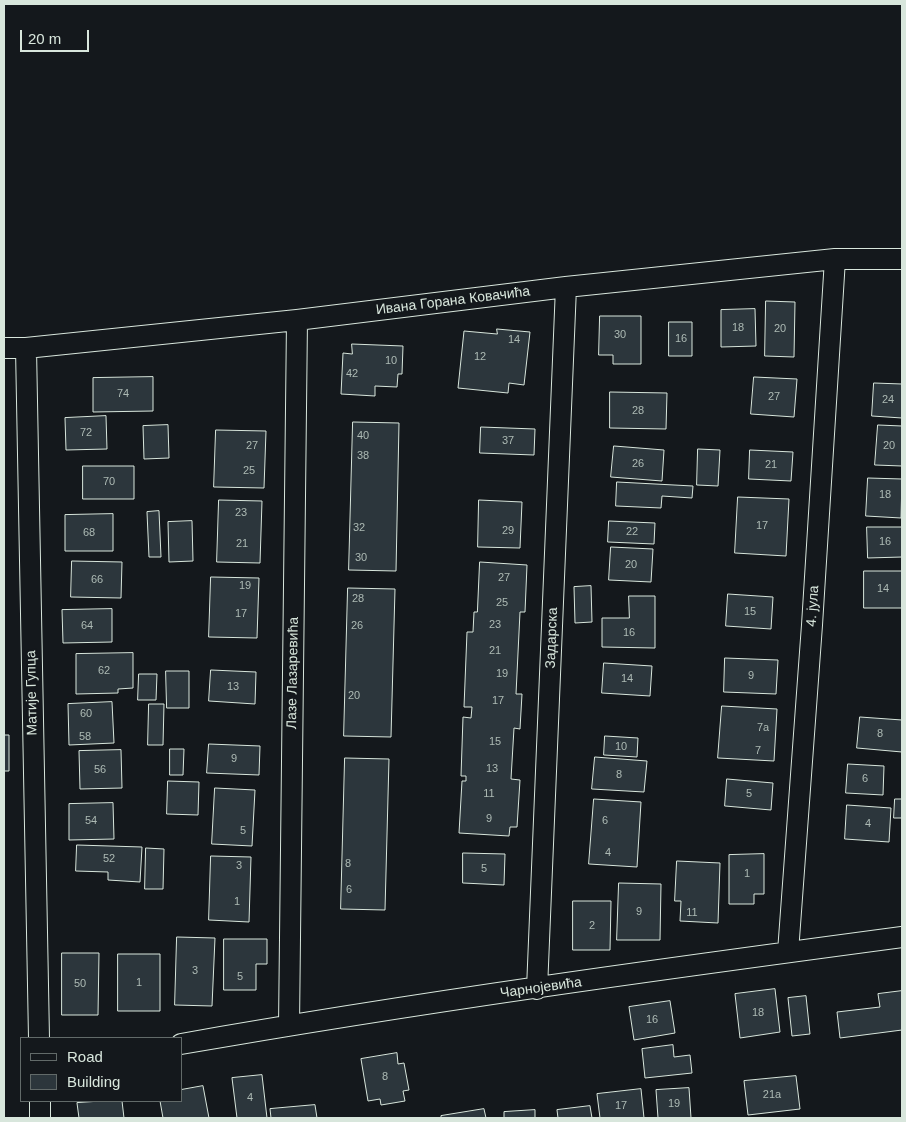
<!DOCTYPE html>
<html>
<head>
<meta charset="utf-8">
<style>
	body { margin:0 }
	#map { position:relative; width:906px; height:1122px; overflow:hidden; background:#14181c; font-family:Arial,sans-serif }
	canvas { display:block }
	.frame { position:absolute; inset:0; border:5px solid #d8e6dc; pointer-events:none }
	.legend { position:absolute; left:20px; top:1037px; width:162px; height:65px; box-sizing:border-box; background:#14181c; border:1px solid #626a69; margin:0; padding:6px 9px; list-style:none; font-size:15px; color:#d8e6dc }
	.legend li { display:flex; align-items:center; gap:10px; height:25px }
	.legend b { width:25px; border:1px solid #626a69 }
	.scale { position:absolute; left:20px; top:30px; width:69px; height:22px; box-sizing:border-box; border:2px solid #d8e6dc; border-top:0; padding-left:6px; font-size:15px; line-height:18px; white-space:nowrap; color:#d8e6dc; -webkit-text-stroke:4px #14181c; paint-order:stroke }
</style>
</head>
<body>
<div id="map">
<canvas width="906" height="1122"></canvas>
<div class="frame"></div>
<ul class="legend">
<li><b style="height:6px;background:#14181c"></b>Road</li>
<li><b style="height:14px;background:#2c363c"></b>Building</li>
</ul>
<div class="scale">20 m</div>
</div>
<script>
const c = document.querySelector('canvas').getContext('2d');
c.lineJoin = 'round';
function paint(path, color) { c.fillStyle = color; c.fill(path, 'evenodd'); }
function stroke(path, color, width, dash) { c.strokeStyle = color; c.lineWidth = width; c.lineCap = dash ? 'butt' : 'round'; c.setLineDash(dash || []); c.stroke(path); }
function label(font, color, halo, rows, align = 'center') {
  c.font = font + ' Arial,sans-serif'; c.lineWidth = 4; c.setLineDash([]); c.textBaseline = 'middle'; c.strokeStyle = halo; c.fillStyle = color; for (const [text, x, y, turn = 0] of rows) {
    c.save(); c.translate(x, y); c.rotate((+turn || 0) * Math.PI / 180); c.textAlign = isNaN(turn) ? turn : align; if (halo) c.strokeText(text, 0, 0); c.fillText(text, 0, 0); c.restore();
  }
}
const building = new Path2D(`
	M766,301l29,1 -1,55 -29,-1z
	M755,309l1,37 -35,1v-37z
	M600,316h41v48h-28v-9h-14z
	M669,322h23v34h-23z
	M497,329l33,3 -6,53 -15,-2 -1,10 -50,-5 6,-57 33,3z
	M352,344l51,2 -1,28h-4l-1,13 -22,-1v10l-34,-2 2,-41 9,1z
	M153,377v34l-60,1v-34z
	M754,377l43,2 -3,38 -43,-3z
	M874,383l28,1v34l-30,-2z
	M610,392l57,1 -1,36 -56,-1z
	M106,416l1,33 -41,1 -1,-32z
	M353,422l46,1 -3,148 -47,-1z
	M168,425l1,33 -25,1 -1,-33z
	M878,425l24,1v40l-27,-1z
	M481,427l54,2 -1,26 -54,-2z
	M216,430l50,1 -2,57 -50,-1z
	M614,446l50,4 -2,31 -51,-4z
	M698,449l22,1 -2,36 -21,-1z
	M750,450l43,2 -2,29 -42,-2z
	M83,466h51v33h-51z
	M868,478l34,1 -1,39 -35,-2z
	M617,482l76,4 -1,12 -30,-2 -1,12 -45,-2z
	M738,497l51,2 -3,57 -51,-3z
	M219,500l43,1 -2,62 -43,-1z
	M479,500l43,2 -2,46 -42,-1z
	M159,511l2,46h-12l-2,-45z
	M113,514v37h-48v-36z
	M192,521l1,40 -24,1 -1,-40z
	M609,521l46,2 -1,21 -46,-2z
	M867,527h35v30l-34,1z
	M611,547l42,2 -2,33 -42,-2z
	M72,561l50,1 -1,36 -50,-1z
	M480,562l47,3 -2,47h-5l-4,82h6l-2,35 -6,-1 -3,51 9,1 -3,47h-7l-1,9 -50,-3 3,-52h4v-5h-5l2,-59 8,1 1,-11h-8l3,-75h6l1,-20h3z
	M864,571h38v37h-38z
	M211,577l48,1 -2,60 -48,-1z
	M591,586l1,36 -17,1 -1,-36z
	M348,588l47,1 -4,148 -47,-1z
	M728,594l45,3 -2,32 -45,-3z
	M629,596h26v52l-53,-1v-29h27z
	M112,609v33l-49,1 -1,-33z
	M133,653v35l-15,1v4l-42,1v-40z
	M725,658l53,2 -2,34 -52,-2z
	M604,663l48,3 -2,30 -48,-3z
	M211,670l45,2 -1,32 -46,-3z
	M166,671h23v37h-22z
	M139,674h18l-1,26h-18z
	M112,702l2,41 -45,2 -1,-41z
	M149,704h15l-1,41h-15z
	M722,706l55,3 -3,52 -56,-3z
	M860,717l42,3v32l-45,-4z
	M4,735h5v36h-5z
	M605,736l33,2 -1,19 -33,-2z
	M209,744l51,2 -1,29 -52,-2z
	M170,749h14l-1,26h-13z
	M121,750l1,38 -42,1 -1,-38z
	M595,757l52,4 -3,31 -52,-3z
	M345,758l44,1 -4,151 -44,-1z
	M848,764l36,2 -1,29 -37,-2z
	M727,779l46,4 -2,27 -46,-4z
	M168,781l31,1 -1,33 -31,-1z
	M215,788l40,2 -3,56 -40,-2z
	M594,799l47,3 -4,65 -48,-3z
	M895,799h7v19h-8z
	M113,803l1,36 -45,1v-36z
	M847,805l44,3 -2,34 -44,-3z
	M77,845l65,2 -2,35 -32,-2v-8l-32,-1z
	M146,848l18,1 -1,40h-18z
	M463,853l42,1 -1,31 -41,-2z
	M764,854v40h-10v10h-25v-49z
	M211,856l40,1 -2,65 -40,-2z
	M677,861l43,2 -2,60 -38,-2 1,-20h-6z
	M619,883l42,1 -1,56h-43z
	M573,901h38l-1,49h-37z
	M177,937l38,1 -3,68 -37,-1z
	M224,939h43v25h-11v26h-32z
	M62,953h37l-1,62h-36z
	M118,954h42v57h-42z
	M775,989l5,43 -40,6 -5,-44z
	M902,991v39l-62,8 -3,-26 43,-5 -2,-13z
	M806,996l4,38 -18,2 -4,-38z
	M670,1001l5,32 -41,7 -5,-33z
	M673,1045l1,12 16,-2 2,18 -47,5 -3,-29z
	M397,1053l1,11 6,-1 5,27 -6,1 2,10 -24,4 -1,-6 -12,2 -7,-42z
	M262,1075l5,43h-30l-5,-40z
	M796,1076l4,33 -52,6 -4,-34z
	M203,1086l6,32h-46l-3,-17h21v-11z
	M689,1088l2,30h-33l-2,-28z
	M641,1089l3,29h-44l-3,-24z
	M101,1101h21l2,17h-45l-2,-15z
	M315,1105l2,13h-46l-1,-9z
	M590,1106l2,12h-34l-1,-8z
	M484,1109l2,9h-45v-2z
	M535,1110v8h-31v-6z`);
paint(building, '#2c363c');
stroke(building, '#d8e6dc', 1);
const minor = new Path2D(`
	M4,348h22l271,-28 269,-33 269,-28h67
	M26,348l13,690
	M788,952l24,-327 23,-366
	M537,989l29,-702
	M289,1025l8,-705
	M181,1044c239,-42 481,-75 721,-107
	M40,1101v17`);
stroke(minor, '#d8e6dc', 22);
stroke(minor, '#14181c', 20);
label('11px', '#adbab4', null, [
	["18",738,328],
	["20",780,329],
	["30",620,335],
	["16",681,339],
	["14",514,340],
	["12",480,357],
	["10",391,361],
	["42",352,374],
	["74",123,394],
	["27",774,397],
	["24",888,400],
	["28",638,411],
	["72",86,433],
	["40",363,436],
	["37",508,441],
	["27",252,446],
	["20",889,446],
	["38",363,456],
	["26",638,464],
	["21",771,465],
	["25",249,471],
	["70",109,482],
	["18",885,495],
	["23",241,513],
	["17",762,526],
	["32",359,528],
	["29",508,531],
	["22",632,532],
	["68",89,533],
	["16",885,542],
	["21",242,544],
	["30",361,558],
	["20",631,565],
	["27",504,578],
	["66",97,580],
	["19",245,586],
	["14",883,589],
	["28",358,599],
	["25",502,603],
	["15",750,612],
	["17",241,614],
	["23",495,625],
	["64",87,626],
	["26",357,626],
	["16",629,633],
	["21",495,651],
	["62",104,671],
	["19",502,674],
	["9",751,676],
	["14",627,679],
	["13",233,687],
	["20",354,696],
	["17",498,701],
	["60",86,714],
	["7a",763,728],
	["8",880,734],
	["58",85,737],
	["15",495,742],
	["10",621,747],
	["7",758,751],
	["9",234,759],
	["13",492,769],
	["56",100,770],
	["8",619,775],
	["6",865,779],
	["11",489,794],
	["5",749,794],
	["9",489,819],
	["54",91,821],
	["6",605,821],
	["4",868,824],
	["5",243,831],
	["4",608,853],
	["52",109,859],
	["8",348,864],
	["3",239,866],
	["5",484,869],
	["1",747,874],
	["6",349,890],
	["1",237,902],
	["9",639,912],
	["11",692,913],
	["2",592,926],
	["3",195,971],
	["5",240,977],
	["1",139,983],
	["50",80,984],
	["18",758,1013],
	["16",652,1020],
	["8",385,1077],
	["21a",772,1095],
	["4",250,1098],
	["19",674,1104],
	["17",621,1106]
]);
label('14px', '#d8e6dc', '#14181c', [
	["Ивана Горана Ковачића",453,301,-7],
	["4. јула",813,606,-86],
	["Задарска",552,638,-88],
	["Лазе Лазаревића",293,673,-89],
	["Матије Гупца",32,693,-91],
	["Чарнојевића",541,988,-8]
]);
</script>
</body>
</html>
